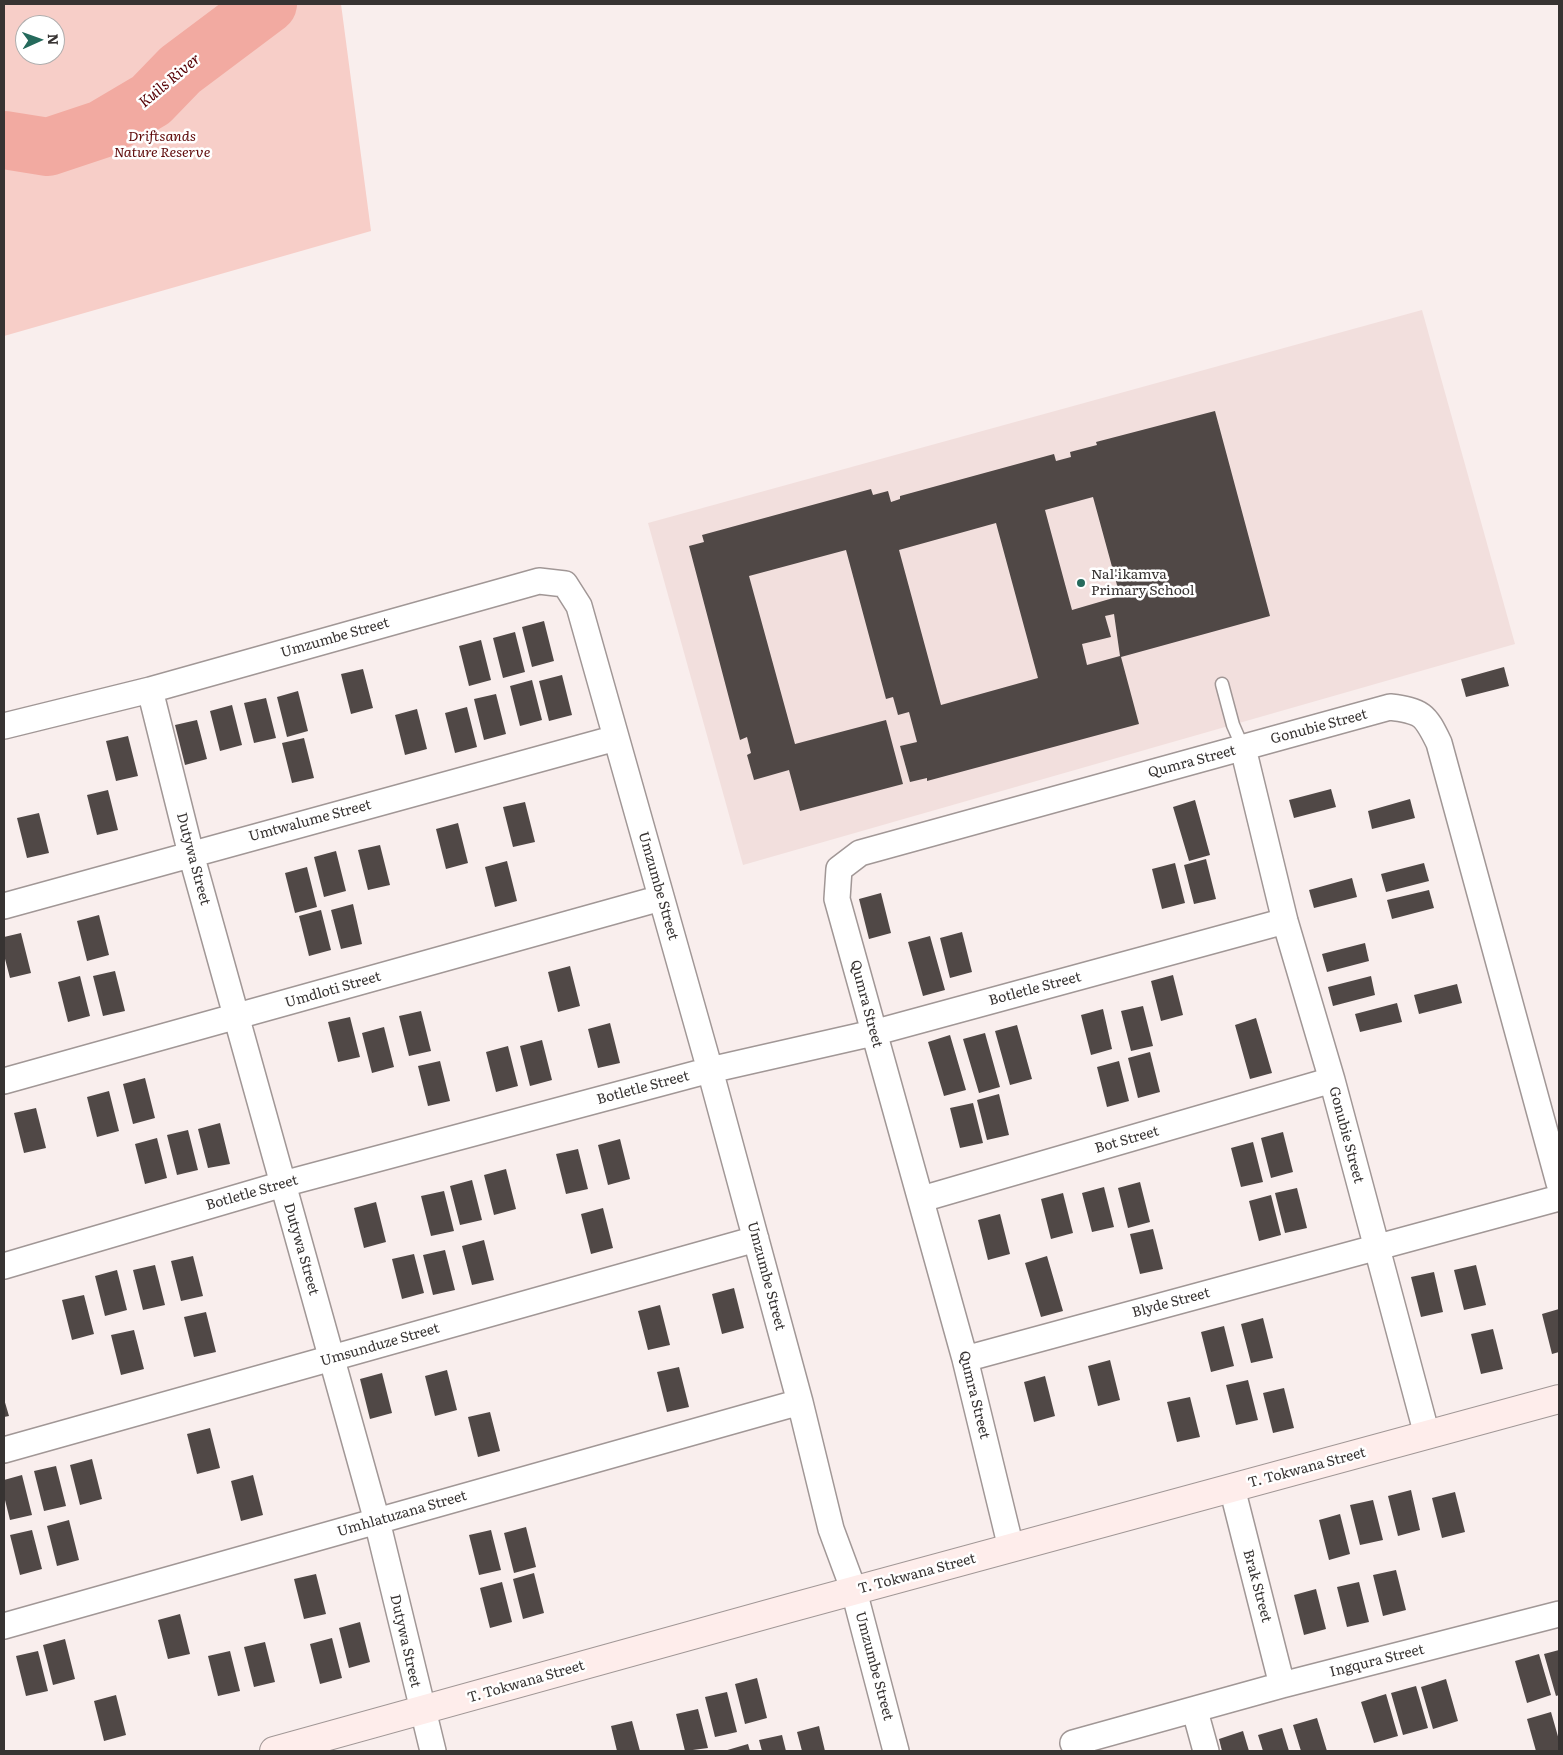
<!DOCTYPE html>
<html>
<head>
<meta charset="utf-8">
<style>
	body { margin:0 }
	#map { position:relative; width:1563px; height:1755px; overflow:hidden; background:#f9eeed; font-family:Literata,serif }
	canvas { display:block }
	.frame { position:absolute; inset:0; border:5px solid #373332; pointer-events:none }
	.north { position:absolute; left:15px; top:15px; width:50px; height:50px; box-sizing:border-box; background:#fff; border:1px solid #afadad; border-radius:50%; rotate:88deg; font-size:14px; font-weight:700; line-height:20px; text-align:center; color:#373332 }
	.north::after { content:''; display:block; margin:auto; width:18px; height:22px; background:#256a5c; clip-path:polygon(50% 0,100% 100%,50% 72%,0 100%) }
</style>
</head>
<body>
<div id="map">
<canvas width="1563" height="1755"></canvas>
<div class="frame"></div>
<div class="north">N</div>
</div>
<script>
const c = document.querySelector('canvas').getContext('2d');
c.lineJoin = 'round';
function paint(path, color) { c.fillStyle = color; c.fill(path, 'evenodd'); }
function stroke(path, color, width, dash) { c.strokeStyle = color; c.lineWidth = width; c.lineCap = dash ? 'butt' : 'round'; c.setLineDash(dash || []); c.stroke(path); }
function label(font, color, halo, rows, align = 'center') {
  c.font = font + ' Literata,serif'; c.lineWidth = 5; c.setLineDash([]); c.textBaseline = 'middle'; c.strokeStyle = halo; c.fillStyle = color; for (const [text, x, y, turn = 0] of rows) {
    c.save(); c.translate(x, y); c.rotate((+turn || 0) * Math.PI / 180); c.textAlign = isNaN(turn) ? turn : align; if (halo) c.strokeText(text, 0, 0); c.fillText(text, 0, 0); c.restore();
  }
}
paint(new Path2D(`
	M1422,310l93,334 -772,221 -95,-342z`), '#f2dfdd');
paint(new Path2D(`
	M4,4h337l30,227 -367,105zM25,25h30v30h-30z`), '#f7cec8');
stroke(new Path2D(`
	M4,140l44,7 54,-18 49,-29 29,-30 88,-66`), '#f2aaa1', 58);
paint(new Path2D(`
	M1215,411l55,205 -149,41 18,67 -212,57v-3l-17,4 -10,-36 17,-4 -8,-30 -11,3 -5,-18 -7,2 -40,-149 -97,26 46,168 91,-24 17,64 -103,27 -11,-41 -35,10 -7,-25 4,-2 -4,-16 -7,3 -51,-194 15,-4 -2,-7 169,-46 2,6 15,-4 3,11 9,-3v-3l154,-42 2,7 15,-4 -1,-5 27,-7 -1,-3zM1093,497l27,99 -48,14 -27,-100zM996,523l42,155 -97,27 -42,-155zM1114,614l6,42 -33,9 -5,-21 29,-7 -6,-21z
	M544,621l10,40 -22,6 -10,-40z
	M515,632l10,40 -22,6 -10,-40z
	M481,640l10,40 -22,6 -10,-40z
	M1504,667l5,19 -43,11 -5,-18z
	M363,669l10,39 -22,6 -10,-40z
	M562,675l10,40 -23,6 -10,-40z
	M532,680l10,40 -22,6 -10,-40z
	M298,691l10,40 -21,6 -10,-40z
	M496,694l10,40 -22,6 -10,-41z
	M266,698l10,40 -22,5 -10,-40z
	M232,705l10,40 -22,6 -10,-40z
	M467,707l10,40 -22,6 -10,-40z
	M417,709l10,40 -22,6 -10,-40z
	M197,720l10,39 -22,6 -10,-40z
	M128,736l10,40 -22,5 -10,-40z
	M304,738l10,40 -22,5 -10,-40z
	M1331,789l5,18 -42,11 -5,-18z
	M108,790l10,40 -21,5 -10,-40z
	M1410,799l5,19 -43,11 -4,-18z
	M1195,800l15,55 -21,6 -16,-54z
	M525,802l10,40 -22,5 -10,-40z
	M39,813l10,40 -22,5 -10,-40z
	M458,823l10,40 -22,6 -10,-40z
	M380,845l10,40 -22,5 -10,-40z
	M336,851l10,40 -22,6 -10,-40z
	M1206,859l10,40 -22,5 -10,-39z
	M507,861l10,40 -22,6 -10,-40z
	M1175,863l10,40 -23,6 -10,-40z
	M1424,863l5,18 -43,11 -5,-18z
	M307,867l10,40 -22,6 -10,-40z
	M1352,878l5,19 -43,11 -5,-18z
	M1429,890l5,18 -42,11 -5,-19z
	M881,893l10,40 -22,6 -10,-40z
	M353,904l9,40 -21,5 -10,-39z
	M321,910l10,40 -22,6 -10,-40z
	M99,915l10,40 -22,6 -10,-40z
	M962,932l10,40 -22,6 -10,-40z
	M21,933l10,40 -21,5 -6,-23v-18z
	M930,936l15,54 -22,6 -15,-54z
	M1365,943l4,18 -42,11 -5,-18z
	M570,966l10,40 -22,6 -10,-40z
	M115,971l10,40 -22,5 -10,-40z
	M1173,975l10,40 -22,6 -10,-40z
	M80,976l10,40 -22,6 -10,-40z
	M1371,976l4,19 -42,11 -5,-19z
	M1457,984l5,19 -43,11 -5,-19z
	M1397,1003l5,19 -42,10 -5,-18z
	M1143,1006l10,40 -22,5 -10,-40z
	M1103,1009l9,40 -21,6 -10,-40z
	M421,1011l10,40 -22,5 -10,-40z
	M350,1017l10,40 -22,5 -10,-40z
	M1256,1018l16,55 -22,6 -15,-54z
	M610,1023l10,40 -22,5 -10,-39z
	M1017,1025l15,54 -22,6 -15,-54z
	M384,1027l10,40 -22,6 -10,-40z
	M985,1033l15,54 -21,6 -16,-54z
	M950,1035l16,55 -22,6 -16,-54z
	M542,1040l10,40 -22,6 -10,-40z
	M508,1046l10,40 -22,6 -10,-40z
	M1150,1052l10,40 -22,6 -10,-40z
	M440,1061l10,40 -22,5 -10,-40z
	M1119,1061l10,40 -22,6 -10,-40z
	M145,1078l10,40 -22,6 -10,-40z
	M109,1091l10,40 -22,6 -10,-40z
	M999,1094l10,41 -22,5 -10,-40z
	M973,1103l10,40 -23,5 -10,-40z
	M36,1108l10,40 -22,5 -10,-40z
	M220,1123l10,41 -22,4 -10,-39z
	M188,1130l10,40 -21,5 -10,-40z
	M1283,1132l10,40 -22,6 -10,-40z
	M157,1138l10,40 -22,6 -10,-40z
	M620,1139l10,40 -22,6 -10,-40z
	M1253,1142l10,40 -22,5 -10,-39z
	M578,1149l10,40 -22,5 -10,-40z
	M506,1169l10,40 -22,6 -10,-40z
	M472,1180l10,40 -22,5 -10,-39z
	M1140,1182l10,40 -22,6 -10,-40z
	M1104,1187l10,40 -22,5 -10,-39z
	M1297,1188l10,40 -22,5 -10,-40z
	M444,1191l10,40 -23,5 -10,-40z
	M1063,1193l10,40 -22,6 -10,-40z
	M1271,1195l10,40 -22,6 -10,-40z
	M376,1202l10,40 -22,6 -10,-40z
	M603,1208l10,40 -22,6 -10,-40z
	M1000,1214l10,40 -22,6 -10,-40z
	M1153,1229l10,40 -23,5 -10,-40z
	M484,1240l10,40 -22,5 -10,-39z
	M445,1250l10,40 -22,5 -10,-40z
	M414,1254l10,39 -22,6 -10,-40z
	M193,1256l10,40 -22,5 -10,-40z
	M1047,1256l16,55 -22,6 -16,-54z
	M155,1265l10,40 -22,5 -10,-40z
	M1476,1265l10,40 -22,5 -10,-40z
	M117,1270l10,40 -22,6 -10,-40z
	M1434,1272l9,40 -22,5 -10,-40z
	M734,1288l10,40 -22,6 -10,-40z
	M84,1295l10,39 -22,6 -10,-40z
	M660,1305l10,40 -22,5 -10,-39z
	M1559,1309v43l-7,2 -10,-40z
	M206,1312l10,40 -22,5 -10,-40z
	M1263,1318l10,40 -22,5 -10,-39z
	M1224,1326l10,40 -23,6 -10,-40z
	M1493,1329l10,40 -22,5 -10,-40z
	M134,1330l10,39 -23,6 -10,-40z
	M1110,1360l10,40 -22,6 -10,-40z
	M679,1367l10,40 -22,5 -10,-40z
	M447,1370l10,40 -22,6 -10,-40z
	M382,1373l10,40 -22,6 -10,-40z
	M1045,1376l10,40 -21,6 -10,-40z
	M1248,1380l10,40 -22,5 -10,-40z
	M1284,1388l10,40 -21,5 -10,-40z
	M1190,1397l10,40 -23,5 -10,-40z
	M4,1399l5,17 -5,1z
	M490,1412l10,39 -22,6 -10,-40z
	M210,1428l10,40 -23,6 -10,-40z
	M92,1459l10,40 -22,6 -10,-40z
	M56,1466l10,40 -22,5 -10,-40z
	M22,1475l10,40 -22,5 -6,-24v-16z
	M253,1475l10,40 -22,6 -10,-40z
	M1411,1490l9,40 -22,6 -10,-40z
	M1455,1492l10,40 -23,6 -10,-40z
	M1373,1500l10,40 -23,5 -10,-40z
	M1340,1514l10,40 -21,6 -10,-40z
	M69,1520l10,40 -22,6 -10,-40z
	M526,1527l10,40 -22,6 -10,-40z
	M32,1530l10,39 -22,6 -10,-40z
	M491,1530l10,40 -22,5 -10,-40z
	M1396,1570l10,40 -23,6 -10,-41z
	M534,1573l10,40 -21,6 -10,-40z
	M316,1574l10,40 -22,5 -10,-40z
	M502,1582l10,40 -22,6 -10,-40z
	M1359,1582l10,40 -22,5 -10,-40z
	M1316,1589l10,40 -22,6 -10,-40z
	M180,1614l10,40 -22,5 -10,-39z
	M360,1622l10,40 -21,6 -10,-40z
	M332,1638l10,40 -22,6 -10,-40z
	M65,1639l10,40 -22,6 -10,-40z
	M265,1642l10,40 -21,5 -10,-40z
	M1559,1650v45l-3,1 -12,-42z
	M38,1651l10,40 -22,5 -10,-40z
	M230,1651l10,40 -22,5 -10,-40z
	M1539,1654l12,41 -24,8 -12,-42z
	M757,1678l10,40 -22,6 -10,-40z
	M1446,1679l12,42 -25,8 -12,-42z
	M1416,1686l12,42 -25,7 -12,-42z
	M727,1692l10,40 -22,5 -10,-40z
	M1386,1694l12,42 -24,7 -13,-41z
	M116,1695l10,40 -22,6 -10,-40z
	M698,1709l10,39 -23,3 -9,-37z
	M1551,1712l8,28v11h-23l-9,-32z
	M1317,1718l10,33h-26l-8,-26z
	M632,1721l8,30h-23l-6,-25z
	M819,1726l6,25h-23l-5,-19z
	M1282,1728l7,23h-26l-5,-16z
	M1243,1731l6,20h-27l-3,-12z
	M782,1735l4,16h-24l-3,-11z
	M748,1744l2,7h-26z`), '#504846');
const lane = new Path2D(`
	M1222,684l11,41 10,23`);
const street = new Path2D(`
	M150,690l41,164 186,667 56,230
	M4,726l146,-36 389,-109 26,3 14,22 131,464 90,332 31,127 23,62 42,160
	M1243,748l42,173 47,159 95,355
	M4,906l612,-168
	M4,1081l657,-183
	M922,1199l410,-119
	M4,1266l279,-82 427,-114 163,-37 412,-112
	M965,1359l594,-161
	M4,1450l752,-211
	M1232,1488l50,197
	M1011,1548l-46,-189 -128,-460 2,-30 21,-16 530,-146c32,4 35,7 49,36l120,440
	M4,1626l796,-224
	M1195,1711l11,40
	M1073,1743l209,-58 277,-71`);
const secondary = new Path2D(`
	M274,1751l516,-143 769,-209`);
stroke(lane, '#a19796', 15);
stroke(street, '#a19796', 28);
stroke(secondary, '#a19796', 30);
stroke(lane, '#fff', 12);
stroke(street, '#fff', 25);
stroke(secondary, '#feedeb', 28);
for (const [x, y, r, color] of [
	[1081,583,5,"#256a5c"]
]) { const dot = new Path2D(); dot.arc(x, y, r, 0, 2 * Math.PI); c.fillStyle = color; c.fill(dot); stroke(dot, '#fff', 2); }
label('italic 14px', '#5f0a0a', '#fff', [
	["Driftsands",162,137],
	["Nature Reserve",162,153]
]);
label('14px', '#373332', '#fff', [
	["Nal'ikamva",1091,575],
	["Primary School",1091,591]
], 'left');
label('14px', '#373332', '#fff', [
	["Umzumbe Street",335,638,-16],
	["Gonubie Street",1319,727,-15],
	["Qumra Street",1192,762,-15],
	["Umtwalume Street",310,821,-15],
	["Dutywa Street",193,859,75],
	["Umzumbe Street",658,886,74],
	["Botletle Street",1035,989,-15],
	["Umdloti Street",333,990,-16],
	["Qumra Street",866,1004,75],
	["Botletle Street",643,1088,-15],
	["Gonubie Street",1346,1135,75],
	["Bot Street",1127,1140,-16],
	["Botletle Street",252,1193,-16],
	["Dutywa Street",301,1249,74],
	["Umzumbe Street",766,1276,75],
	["Blyde Street",1171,1303,-15],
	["Umsunduze Street",380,1345,-16],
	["Qumra Street",974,1395,76],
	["T. Tokwana Street",1307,1468,-15],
	["Umhlatuzana Street",402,1514,-16],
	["T. Tokwana Street",917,1574,-15],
	["Brak Street",1257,1586,75],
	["Dutywa Street",405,1641,77],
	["Ingqura Street",1377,1661,-14],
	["Umzumbe Street",874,1666,75],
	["T. Tokwana Street",526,1682,-16]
]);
label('italic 15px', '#570004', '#fff', [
	["Kuils River",170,81,-40]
]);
</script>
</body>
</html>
